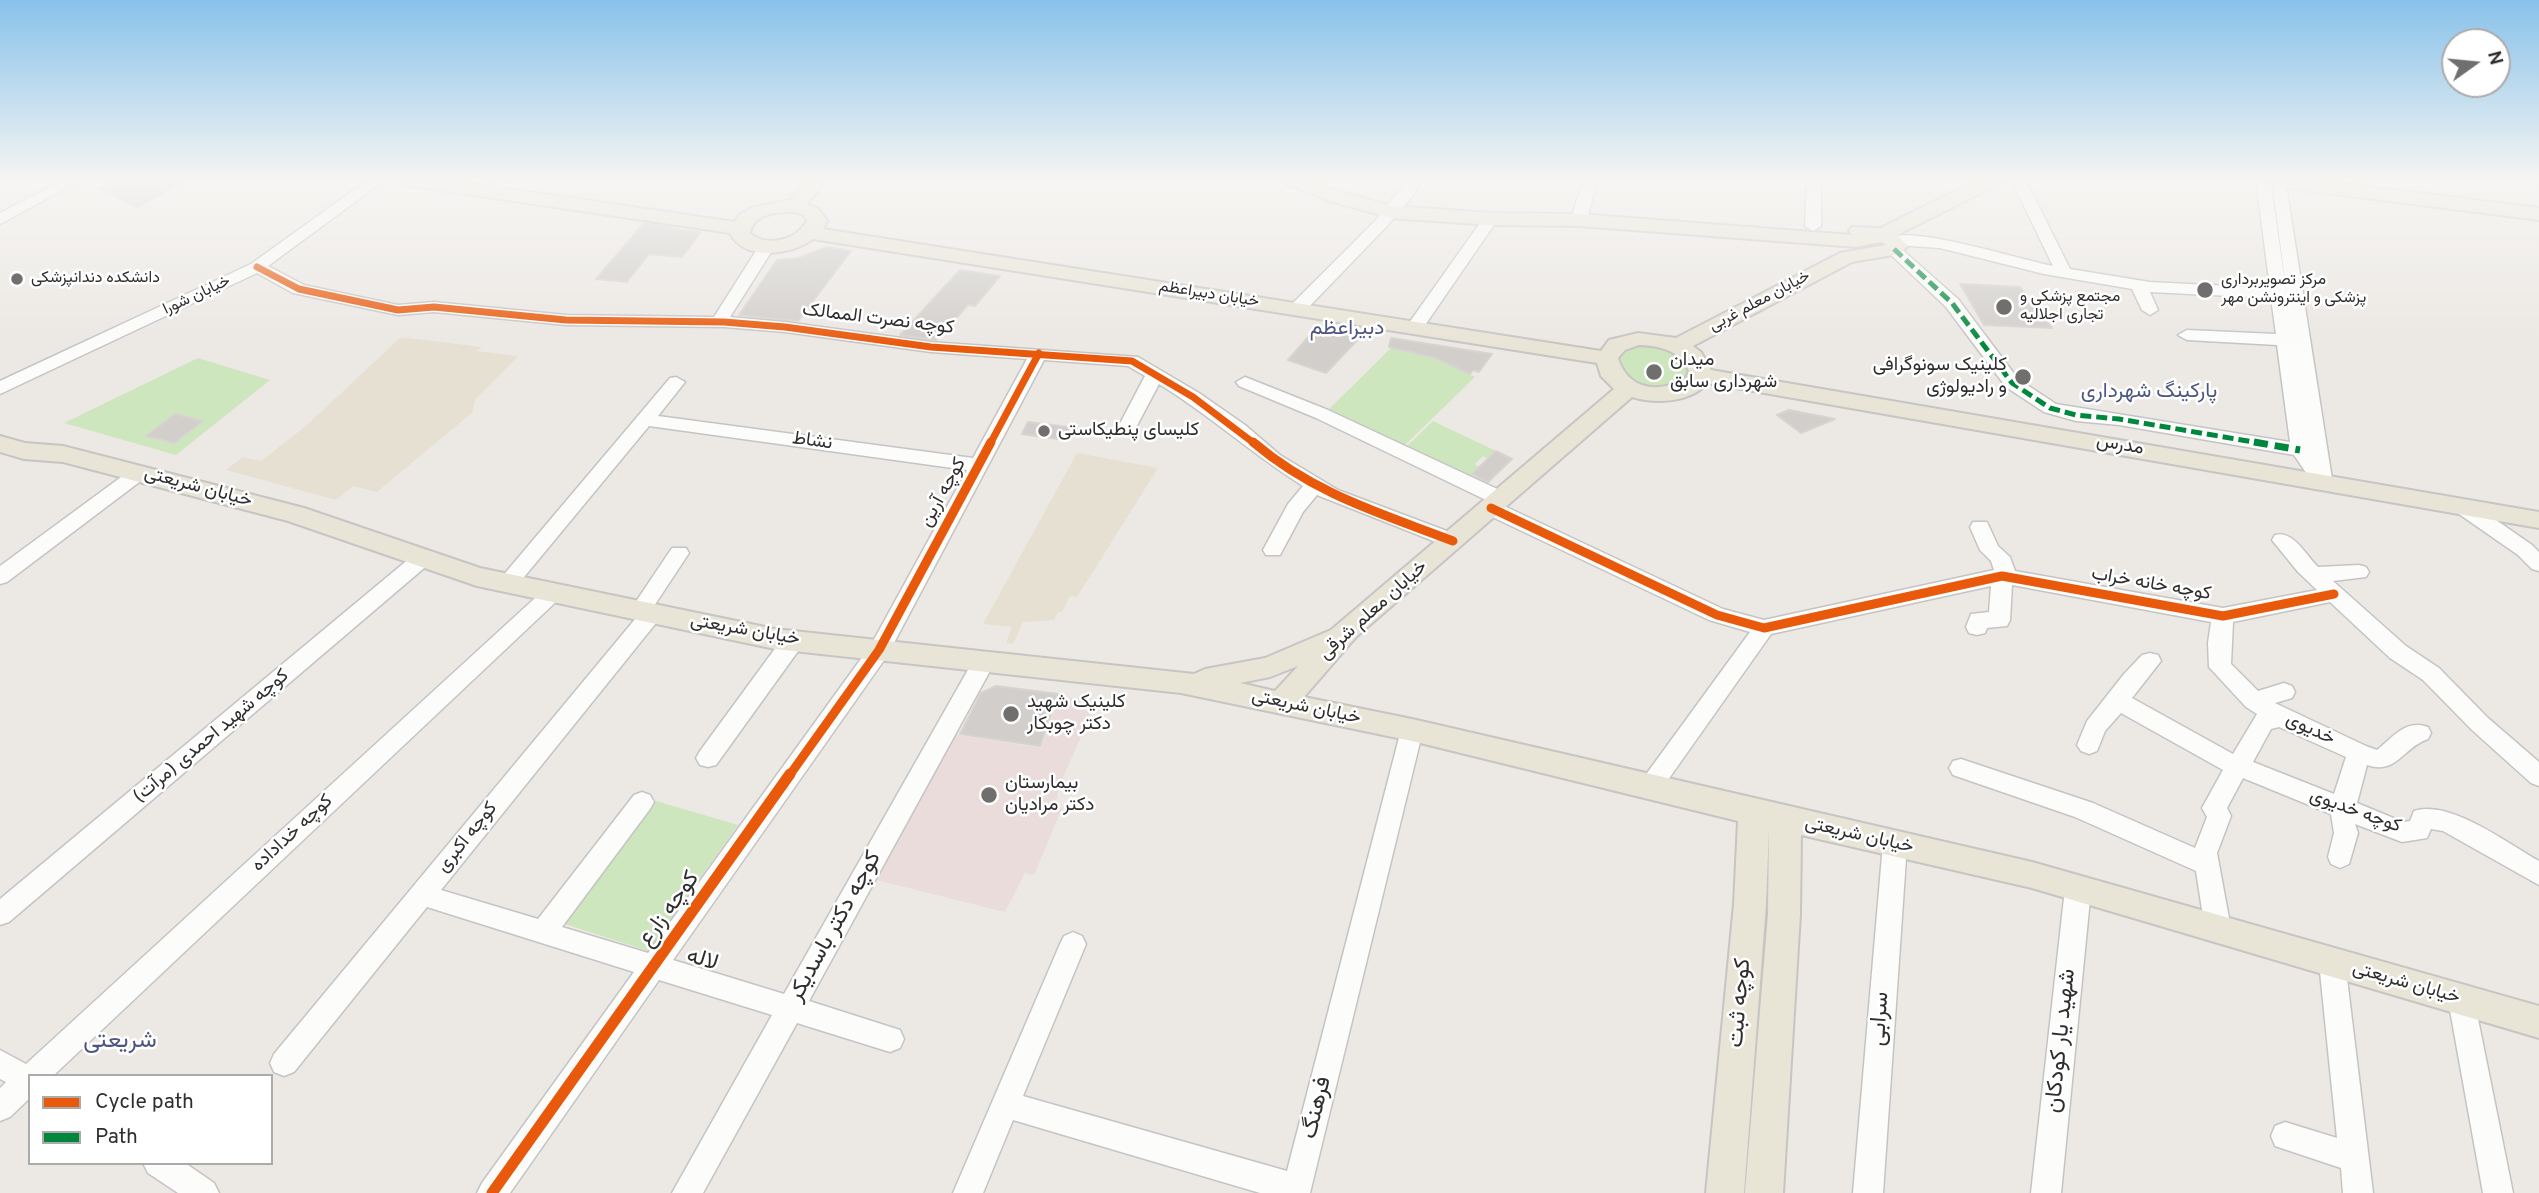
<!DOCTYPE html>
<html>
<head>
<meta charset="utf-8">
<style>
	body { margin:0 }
	#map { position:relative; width:2539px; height:1193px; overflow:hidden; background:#ece8e4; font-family:Overpass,sans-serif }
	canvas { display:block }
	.legend { position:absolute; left:28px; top:1074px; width:245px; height:91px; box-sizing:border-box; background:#fff; border:2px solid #ababab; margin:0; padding:9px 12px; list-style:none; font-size:21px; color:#2e2e2e }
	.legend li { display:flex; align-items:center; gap:14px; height:35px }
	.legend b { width:35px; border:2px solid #ababab }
	.north { position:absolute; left:2441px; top:28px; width:70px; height:70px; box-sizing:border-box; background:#fff; border:2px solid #ababab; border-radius:50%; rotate:75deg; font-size:19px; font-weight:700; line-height:28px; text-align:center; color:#2e2e2e }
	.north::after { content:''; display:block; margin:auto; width:24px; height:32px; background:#706f6e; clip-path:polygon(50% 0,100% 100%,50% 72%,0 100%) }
</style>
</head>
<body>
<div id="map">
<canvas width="2539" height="1193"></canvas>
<ul class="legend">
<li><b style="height:9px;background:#e8590c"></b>Cycle path</li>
<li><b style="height:9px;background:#00873e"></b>Path</li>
</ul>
<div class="north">N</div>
</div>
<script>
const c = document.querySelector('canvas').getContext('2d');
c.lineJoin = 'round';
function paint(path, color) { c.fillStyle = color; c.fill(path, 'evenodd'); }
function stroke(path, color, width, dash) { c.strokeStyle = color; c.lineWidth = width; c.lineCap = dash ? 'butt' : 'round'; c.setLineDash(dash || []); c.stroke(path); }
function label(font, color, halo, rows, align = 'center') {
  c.font = font + ' Overpass,Vazirmatn,sans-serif'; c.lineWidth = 5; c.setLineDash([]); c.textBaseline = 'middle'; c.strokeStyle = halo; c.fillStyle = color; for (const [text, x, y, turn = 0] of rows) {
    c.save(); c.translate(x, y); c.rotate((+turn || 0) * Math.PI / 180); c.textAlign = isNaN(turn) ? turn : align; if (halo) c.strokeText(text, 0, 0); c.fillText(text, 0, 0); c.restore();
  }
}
paint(new Path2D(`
	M401,337l80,10 -4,4 41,5 -43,44 -3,13 -95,79 -24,-6 -17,14 -110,-30 17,-13 18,4 46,-36z
	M1077,453l81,15 -81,129 -7,-1 -8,16h-4l-4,8 -31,2 -10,22 -7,-1 6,-16 -29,-3z`), '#e6e0d3');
paint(new Path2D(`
	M1059,697l38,3 -37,84 -5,21 7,3 -28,67 -9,-2 -20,39 -128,-32 75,-146 89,14z`), '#e9dcdb');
paint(new Path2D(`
	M1629,345h39l28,28 -22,18 -40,-5 -21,-30z
	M1391,348l45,10 39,19 -73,71 -76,-36z
	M198,358l72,22 -94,75 -112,-32z
	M1433,421l63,30 -8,8 -5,-3 -8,8 4,3 -12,12 -63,-30z
	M656,801l82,24 -90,126 -86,-28z`), '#cee6be');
const building = new Path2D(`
	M116,179h72l-50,29 -40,-20z
	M644,223l28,4 -2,2 31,3 -19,25 -33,-3 -22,28 -31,-3z
	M827,247l24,4 -53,70 -59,-6 38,-55 22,-2z
	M960,270l40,6 -25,30 -7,-1 -32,35 -36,-5z
	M1960,284l60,3 32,41 -68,-3z
	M1318,326l44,9 -36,38 -38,-13z
	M1391,338l101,16 -13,18 -6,-2 -3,4 -34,-16 -47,-11z
	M1789,410l46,9 -34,14 -24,-18z
	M175,414l28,7 -29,22 -28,-7z
	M1028,422l55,7 -25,10 -36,-5z
	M1496,451l16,8 -24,23 -16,-8z
	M996,686l62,8 -18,52 -80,-12 21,-41z`);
paint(building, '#d1cecb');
stroke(building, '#d7d4d0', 2);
const minor = new Path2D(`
	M369,179h17l-118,87 36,19 94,20 36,-3 132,13 148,2 47,-74 6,-2 8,5 -45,71 55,5 146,20 207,15 61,36 46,32 35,30 58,35 122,46 3,5 -3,5h-14l-129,-51 -14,17 -23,43h-14l-3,-5 25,-46 15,-18c-50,-31 -93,-71 -144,-102l-27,51h-14l-2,-4 29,-55 -17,-10 -84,-6 -157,296 -214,304 111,34 193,-340 8,-2 8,2 3,6 -187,341 91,29 4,9 -4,9 -10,4 -93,-29 -94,170h-31l100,-178 -113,-35 -149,213h-33l5,-10 152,-211 -207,-65 -133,165 -10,4 -10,-4 -4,-9 4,-9 362,-436 -7,-7 4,-5 39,-58h14l3,5 -35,53 6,2 3,5 -3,5 -219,272 97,29 96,-124 8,-3 8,3 4,7 -4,7 -88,118 86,26 223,-308 96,-175 -318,-44 -134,162 -7,2 -7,-2 -3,-5 3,-5 169,-200 6,-1 9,5 -27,34 315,42 54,-99 -96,-7 -146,-20 -61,-5 -158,-2 -132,-13 -36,3 -105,-22 -36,-20 -257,121v-13l251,-117z
	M496,179h15l-11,13h-10l-3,-3z
	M1408,179h14l-7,14 -28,33 -83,86h-12l-2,-4 2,-4 84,-84z
	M1583,179h14l-10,41 -8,5 -8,-5z
	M1807,179h14v47l-8,5 -8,-5z
	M2011,179h14l45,90 80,13 120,6 -14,-109h14l17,116 -15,-114 13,-2 47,300 -3,7h-14l-21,-31 -175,-30 -43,-4 -32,-9 -38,-25 -60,-80 -58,-55 -2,-3 7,-5 -7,-4c18,-18 138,21 167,26zM1897,245l43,3 104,26 88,15 10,21 8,5 8,-5 -8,-18 121,6 5,36 -89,-4 -9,5 9,5 90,5 13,97 -234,-38 -38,-25 -60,-80z
	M64,180l7,-1 5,4 -76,41v-11z
	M1490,214l8,5 -77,112h-12l-3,-4 3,-4 76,-107z
	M1245,377l83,33 180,84 3,5 -9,6 221,104 41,11 230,-50 -3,-9 -11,-11 -10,-23 3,-5h14l11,24 12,11 5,14 208,37 94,-18 -19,-18 -26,-32 3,-5c19,-5 31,21 43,32l41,-2 7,2 3,5 -3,5 -33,4 73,65 33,22 49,50 51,44v24l-8,-3 -59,-53 -49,-50 -33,-22 -60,-56 -97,20 -2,42 27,27 26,-8 8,3 3,6 -3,6 -17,5 91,43 11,4c17,-14 29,-31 51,-23l3,6 -3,6c-26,9 -31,36 -61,26l-10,38 46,19 7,-1 4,-10c36,-12 94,33 125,50v24l-96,-54 -12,-2 -4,9 -25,4 -47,-18 3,9 -9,31 -9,4 -9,-4 -3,-7 6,-24 -3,-19 -88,-36 -16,30 4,8 -14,37 14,76 -4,8 -9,3 -9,-3 -4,-8 -9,-58 -121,-54 -122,-42 -4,-7 4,-7 8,-2 132,44 102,45 12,-31 -5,-9 21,-38 -102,-57 -16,18 -8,20 -8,3 -8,-3 -4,-6 10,-24 37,-47 18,-19 8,-2 8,2 3,6 -29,37 101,56 24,-40 -11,-7 -37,-40 -1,-24 3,-21 -199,-37 -2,35 -3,6 -20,2 -2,5 -8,2 -8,-2 -3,-6 5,-13 18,-2 2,-26 -220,48 -113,160 -8,3 -8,-3 -4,-7 4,-7 108,-148 -41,-12 -225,-107 -3,-5 3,-5 6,-1 -174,-84 -77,-32 -3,-4zM2279,727l67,30 -12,37 -81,-32 18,-33z
	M139,467l7,2 3,4 -3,4 -139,105 -7,2v-18l132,-97z
	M2466,502l7,2 59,41 7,7v19l-7,-2 -14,-14 -59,-41 -3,-5 3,-5z
	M423,551l7,2 3,5 -3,5 -421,359 -9,3v-26l416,-346z
	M553,585l7,3 3,5 -3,5 -507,478h-23v22l-20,19 -10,4v-33l6,-6 -6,-3v-29l26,14 520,-476z
	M793,633l8,2 3,6 -3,6 -85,118 -8,2 -8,-2 -4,-7 4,-7 85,-116z
	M1412,721l8,3 3,6 -113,463h-50l-247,-73 -30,73h-30l107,-249 4,-8 9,-4 9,4 4,8 -63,152 264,75 114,-441 3,-6z
	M1895,834l9,3 3,7 -24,349h-30l30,-349 3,-7z
	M2078,878l9,3 4,8 -30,304h-30l34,-304 4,-8z
	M2332,950l9,4 4,8 28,231h-30l-2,-25 -66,-22 -4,-10 4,-10 10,-4 52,16 -18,-176 4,-8z
	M2461,987l9,3 4,9 39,194h-30l-35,-194 4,-9z
	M143,1163h42l29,20 5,10h-41l-30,-20z`);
const major = new Path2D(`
	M396,179h45l294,43 4,-7 15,-8 36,-7 18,-21h19l-20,25c11,3 14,7 20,17l-4,8 778,122 8,-11 29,-7 38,5 164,-85 46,-8 -5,-3 -25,5 -277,-21 -89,-1 -99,-7 -61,-17 -46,-18 -2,-4h26l36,14 48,13 98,7 89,1 273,21 -3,-4 3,-4 29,1 98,-49h24l-2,4 -104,52 11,11 -9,8 -47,8 -159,84 8,6 10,18 828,142v16l-832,-145c-16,20 -52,21 -75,14l-276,240 -52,60 108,22 620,143 507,144v32l-507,-150 -231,-53 -1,79 -17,279h-38l23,-279 1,-86 -3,76 -22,289h-38l28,-289 4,-83 -326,-80 -231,-48 -406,-44 -298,-63 -189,-65 -225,-59 -39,-3 -24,-7v-16l25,7 38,3 241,62 176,60 295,61 419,45 11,-5 60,-11 66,-28 283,-241 -13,-13 -4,-13 -784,-124c-21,16 -69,23 -83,-6l-325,-48zM794,212l10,3 3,6c-10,19 -40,27 -57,12 4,-20 27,-21 44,-21zM1639,345c22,1 40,5 50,26l-3,7c-27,16 -58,12 -68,-20l7,-8zM1298,666l-23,25 -35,-8 30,-6z
	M2254,179h53l232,29v12l-276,-35z`);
stroke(minor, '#c5c4c5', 3);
stroke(major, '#c6c5c4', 4);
paint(minor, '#fcfcfb');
paint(major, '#e8e4d6');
stroke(new Path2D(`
	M1894,249l58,54 60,80 38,25 26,7 43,4 146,25`), '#00873e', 5, [11, 5]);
stroke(new Path2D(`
	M2254,442l46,8`), '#00873e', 7, [14, 7]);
stroke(new Path2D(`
	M257,267l42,22 99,21 36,-3 132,13 158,2 61,5 146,20 201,14 61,36 62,47
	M990,444l49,-91`), '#e8590c', 7);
stroke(new Path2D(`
	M1253,442c61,52 127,71 200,99
	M1491,508l226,107 47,13 238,-52 221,40 111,-22
	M789,776l90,-126 112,-208`), '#e8590c', 9);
stroke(new Path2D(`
	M492,1193l298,-419`), '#e8590c', 11);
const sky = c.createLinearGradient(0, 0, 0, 346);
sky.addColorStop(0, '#88c2ea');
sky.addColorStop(0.52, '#f6f5f3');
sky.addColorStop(1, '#f6f5f300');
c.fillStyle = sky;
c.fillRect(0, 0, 2539, 346);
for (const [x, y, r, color] of [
	[17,279,7,"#706f6e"],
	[2205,290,9,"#706f6e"],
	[2004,307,9,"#706f6e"],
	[1654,372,9,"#706f6e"],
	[2023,377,9,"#706f6e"],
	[1044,431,7,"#706f6e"],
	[1011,714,9,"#706f6e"],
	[989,795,9,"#706f6e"]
]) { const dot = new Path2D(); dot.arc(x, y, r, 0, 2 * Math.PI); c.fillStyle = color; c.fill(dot); stroke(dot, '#fff', 2.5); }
label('16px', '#2e2e2e', '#fff', [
	["دانشکده دندانپزشکی",31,279],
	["مرکز تصویربرداری",2221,281],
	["پزشکی و اینترونشن مهر",2221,299],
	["مجتمع پزشکی و",2020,298],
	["تجاری اجلالیه",2020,316]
], 'left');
label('16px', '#2e2e2e', '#fff', [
	["خیابان دبیراعظم",1209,295,9],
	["خیابان شورا",197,296,-25],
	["خیابان معلم غربی",1760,302,-28]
]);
label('19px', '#2e2e2e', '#fff', [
	["کوچه نصرت الممالک",878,320,7],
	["نشاط",812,442,8],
	["مدرس",2120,446,10],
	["خیابان شریعتی",198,488,15],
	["کوچه آرین",944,493,-61],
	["کوچه خانه خراب",2151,585,10],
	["خیابان معلم شرقی",1374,611,-42],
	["خیابان شریعتی",745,631,10],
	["خیابان شریعتی",1306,708,12],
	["خدیوی",2310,730,25],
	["کوچه شهید احمدی (مرآت)",212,737,-40],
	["کوچه خدیوی",2355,812,20],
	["کوچه خداداده",293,834,-43],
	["خیابان شریعتی",1859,836,13],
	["کوچه اکبری",468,838,-51],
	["خیابان شریعتی",2406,984,16]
]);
label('19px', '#2e2e2e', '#fff', [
	["میدان",1670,361],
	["شهرداری سابق",1670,383],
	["کلینیک سونوگرافی",2007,366,"right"],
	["و رادیولوژی",2007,388,"right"],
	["کلیسای پنطیکاستی",1058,431],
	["کلینیک شهید",1027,703],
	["دکتر چوبکار",1027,725],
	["بیمارستان",1005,784],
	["دکتر مرادیان",1005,806]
], 'left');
label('21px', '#4d5680', '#fff', [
	["دبیراعظم",1347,330],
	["پارکینگ شهرداری",2149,393]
]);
label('23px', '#2e2e2e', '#fff', [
	["کوچه زارع",670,910,-54],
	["کوچه دکتر باسدیکر",836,927,-61],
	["لاله",702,961,17],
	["کوچه ثبت",1741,1003,-85],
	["سرابی",1881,1019,-86],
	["شهید یار کودکان",2062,1041,-84],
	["فرهنگ",1318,1108,-76]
]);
label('24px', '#4d5680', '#fff', [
	["شریعتی",120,1042]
]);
</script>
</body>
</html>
